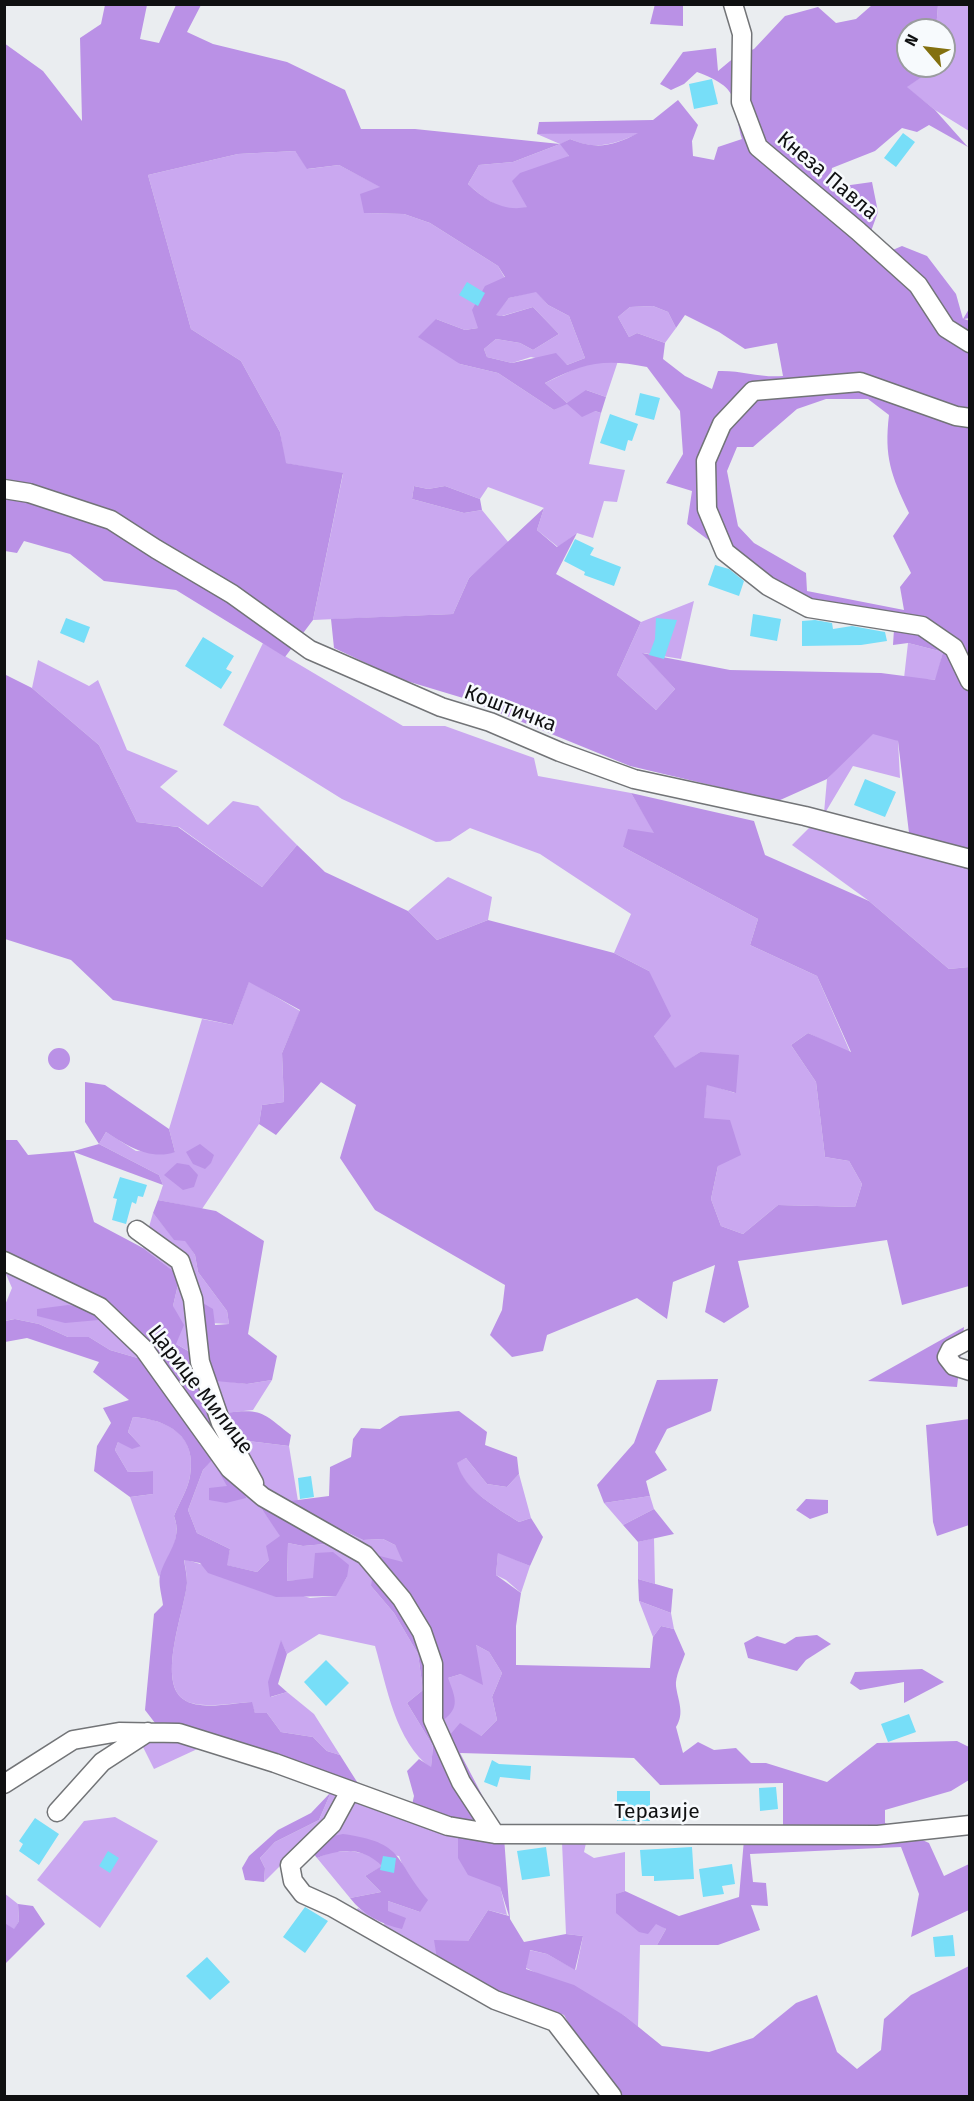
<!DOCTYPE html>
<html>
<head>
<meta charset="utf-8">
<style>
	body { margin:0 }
	#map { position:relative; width:974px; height:2101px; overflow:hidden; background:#eaedf0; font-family:"Fira Sans",sans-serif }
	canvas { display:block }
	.frame { position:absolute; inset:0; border:6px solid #0f1011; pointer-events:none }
	.north { position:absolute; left:896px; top:18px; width:60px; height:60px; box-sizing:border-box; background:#f7fafd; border:2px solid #9a9c9f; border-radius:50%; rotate:298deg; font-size:16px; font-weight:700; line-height:24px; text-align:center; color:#0f1011 }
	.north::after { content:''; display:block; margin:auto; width:21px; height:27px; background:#83700f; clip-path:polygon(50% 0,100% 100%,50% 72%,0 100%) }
</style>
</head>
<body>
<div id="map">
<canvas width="974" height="2101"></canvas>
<div class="frame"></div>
<div class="north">N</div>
</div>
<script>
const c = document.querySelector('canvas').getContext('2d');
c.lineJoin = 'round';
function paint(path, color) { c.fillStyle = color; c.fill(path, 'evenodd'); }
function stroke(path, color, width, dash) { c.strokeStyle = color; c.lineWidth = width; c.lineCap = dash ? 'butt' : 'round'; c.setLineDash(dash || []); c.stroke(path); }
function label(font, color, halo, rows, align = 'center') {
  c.font = font + ' "Fira Sans",sans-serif'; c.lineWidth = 5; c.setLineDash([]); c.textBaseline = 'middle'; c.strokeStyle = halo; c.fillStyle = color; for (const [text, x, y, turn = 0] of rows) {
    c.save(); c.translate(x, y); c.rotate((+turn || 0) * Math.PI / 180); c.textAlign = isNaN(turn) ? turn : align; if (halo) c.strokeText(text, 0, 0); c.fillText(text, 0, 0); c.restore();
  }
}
paint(new Path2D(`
	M938,5h31v126l-34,-21 -29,-23 22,-14 2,-7h14v-36h-8z
	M587,132l53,1c-26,11 -43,18 -70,6l-9,5 8,12c-8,10 -33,46 -42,51 -21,10 -46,-11 -59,-23l11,-19 34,-3 47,-18 -23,-10z
	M295,151l13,18 31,-4 42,22 -16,26 39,1 26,9 68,43 7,12 -27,50 -13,2 -29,-11 24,45 38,9 56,37 13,-7 -22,-20 42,-20 31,-2 -12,36 -20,-7 9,21 6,2 -12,51 36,6 -8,32 -13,-1 -11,37 -16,-5 -19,14 -21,-17 7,-22 -56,-21 -8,12 -35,-13 -17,3 -14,-3 -2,13 52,14 18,-3 27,33 -40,35 -16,36 -140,6 30,-146 -58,-11 -5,-31 -39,-71 -50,-32 -43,-154 90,-21z
	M536,291l12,14 21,11 16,42 -18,7 -36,-8 -19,6 -25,-6 -3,-8 12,-10 24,4 13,7 26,-16 -26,-27 -31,9 -7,-1 14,-17z
	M653,306l15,6 8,16 -11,15 -28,-10 -8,4 -11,-20 12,-10z
	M694,601l-13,58 -38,-6 32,36 -19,21 -39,-35 24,-53z
	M263,643l140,83h42l89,32 4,18 93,17 24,40 -32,14 135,72 -8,26 67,31 34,78 -43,-21 -17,12 25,37 9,75 24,4 13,23 -7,23 -77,-2 -35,29 -22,-8 -10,-27 7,-33 -15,-47 4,-35 28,9 -35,-41 -25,17 -21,-33 -5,-65 -35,-18 17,-39 -91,-60 -70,-26 -20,13 -14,1 -94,-43 -119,-74z
	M908,643l35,9 -7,28 -32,-2z
	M38,660l51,26 9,-6 29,70 51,21 -18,16 48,38 25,-24 25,5 39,39 -35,42 -83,-60 -42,-5 -38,-77 -67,-57z
	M883,732l15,9 2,37 -47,-12 -28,47 84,20 55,36 5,1v97l-20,2 -80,-68 -77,-56 32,-32 3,-34 40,-44z
	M448,877l44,20 -4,23 -51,20 -29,-29z
	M249,981l51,30 -18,42 2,49 -22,3 -3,19 -57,85 -44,-9 5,-15 -4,-10 -60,-31 7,-12 30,19 39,1 -6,-23 33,-110 31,6z
	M153,1213l21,26 11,1 10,15 3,17 29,39 2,13 -38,-2 21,42 -36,-20 -3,-38 7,-30 -37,-28z
	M24,1264l71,35 26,19 20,41 -31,-9 -21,-13h-21l-29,-13 -24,-5 -11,2 1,-16 7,-17 -7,-16z
	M216,1380l31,4 25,-4 -19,30 -28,3z
	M133,1417c36,3 64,18 57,59 -2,13 -11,27 -16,40 8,21 -5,42 -15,61l-29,-80 23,-3v-23l-25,1 -13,-22 3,-8 23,4 -13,-14z
	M218,1432l30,9 41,5 9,55 -39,4 22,31 -12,24 -12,12 -31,-7 4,-16 -33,-16 -9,-23 15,-40 9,-11 16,27 18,11z
	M466,1458l21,26 20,3 12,-13 12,44 -12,4c-23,-15 -54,-31 -63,-59z
	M650,1496l4,13 -31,16 -19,-22z
	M341,1530l22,10 20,-1 12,6 9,17 -33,24 23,27 24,41 5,36 -16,13 26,43 -2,22c-36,-27 -44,-81 -56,-122l-56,-12 -32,20 -6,-13 -10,56 16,-5 27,22 26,41 -13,-4 -14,-14 -32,-5 -14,-19h-12l-4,-11c-17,1 -55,8 -68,-3 -26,-20 2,-89 4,-117 0,-7 -2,-16 -3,-23l126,39 25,-2 12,-19 -60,4 1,-38 15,3 33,-3z
	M654,1538l1,46 -17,-5v-37z
	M498,1552l32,14 -9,27 -15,-13 -10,-5z
	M639,1601l32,12 3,16 -13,-3 -8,11z
	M476,1645l13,7 13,21 -10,24 5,23 -16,16h-32l-10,-13 9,-45 13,-4z
	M138,1737l68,8 -52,24z
	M331,1792l127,41 42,53 7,29 -19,-5 -20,31 -30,24 -91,-41 11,-16 26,17 4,-24 32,11 -21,-56 -95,-14 -40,40 1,-14 -5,-10 15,-16 44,-22z
	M115,1817l43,24 -58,87 -63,-48 47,-59z
	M562,1842l24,1 -2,9 10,6 31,-6v39l-8,3 49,35 -9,16h-17l-2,82 -13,-11 -99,-48 3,-18 18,4 29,16 7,-34 -17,-2z
	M351,1851l20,4 12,11 -18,10 16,16 -31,6 -33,-40 14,-6z
	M4,1893l14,11 1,17 -5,9 -9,-7z`), '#caa8f0');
paint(new Path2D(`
	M655,4l28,1v21l-33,-2z
	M105,5h42l-7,34 19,4 17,-38h25l-14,27 26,12 74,18 58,28 16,39h54l145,15 10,-5c26,11 44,7 68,-6l-101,1 2,-12 114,-2 25,-20 20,25 -6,16 1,15 21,4 4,-13 24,-8c-11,-41 0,-50 -45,-67l-13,12 -13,6 -11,-6 23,-32 33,-4 2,23 18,-15 18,-7 31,-33 33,-9 18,16 20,-4 16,-14h66l-2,25h-28v36h22l-2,7 -21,14 28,23 33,37 -39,-22 -12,7 -15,-4 -27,23 -43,17 -3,20 43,-6 6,30 -8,22 18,18 14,-6 25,10 29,38 7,25 6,-10v9l-5,1 6,2 -1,549 -5,-1 -55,-36 -11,-92 -25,-7 -46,45 -49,22 -148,-35 -167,-68 -63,-19 -66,-31 -3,-29 122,-5 16,-36 75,-70 -7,22 20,17 20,-14 -21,41 85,48 -24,53 39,35 19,-21 -33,-36 88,17 151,3 54,7 8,-28 -35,-9 -15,2 1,-16 -89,-17 -118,-88 5,-33 -26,-8 17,-29 -3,-43 -33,-44c-43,-9 -64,-4 -102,16l22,20 19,-13 20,7 -5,16 -6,-2 -13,6 -15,-13 -13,6 -56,-37 -38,-9 -42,-27 18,-18 29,11 13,-2 -6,-18 13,-24 20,-9 -7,-11 -68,-43 -26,-9 -40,-1 -4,-19 20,-7 -41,-22 -32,4 -12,-18 -57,3 -90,21 43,154 50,32 39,71 6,31 57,10 -30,147 -28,37 -109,-67 -72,-9 -34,-27 -46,-13 -7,12 -12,-2 -1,-508 39,28 39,50 -2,-83 21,-14zM560,144l9,12 -49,17 -8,8 15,26c-24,5 -42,-7 -59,-23l11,-19 34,-3zM536,292l12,13 21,11 16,42 -18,7 -11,-12 -44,10 -25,-6 -3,-8 12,-10 24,4 13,7 26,-16 -26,-27 -30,9 -7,-1 13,-17zM653,306l15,6 8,16 9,-13 34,17 26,17 32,-6 6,33c-23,2 -42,-6 -65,-5l-6,18 -27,-13 -22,-17 2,-16 -28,-10 -8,4 -11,-20 12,-10zM826,399h42l21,16c-5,42 2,60 20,98l-16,23 18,37 -11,14 4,23 -97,-19 -1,-18 -52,-30 -16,-17 -11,-55 10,-24h16l44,-38z
	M414,486l14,3 17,-3 35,13 2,11 -18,3 -52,-14z
	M4,674l28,14 67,57 38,77 41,5 84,60 35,-42 28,27 83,39 29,29 51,-20 126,33 35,18 22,45 -17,20 21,32 25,-16 39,3 -3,38 -29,-8 -3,33 26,2 11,35 -23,11 -7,33 10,27 22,8 35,-29 77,2 7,-23 -13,-23 -24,-4 -9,-75 -25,-37 17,-12 43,19 -34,-76 -67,-31 8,-26 -135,-72 5,-18 26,4 -23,-40 123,28 11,34 104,46 80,68 20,-2v319l-67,19 -15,-65 -149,21 11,46 -25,16 -19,-11 10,-47 -42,17 -6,37 -30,-21 -90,37 -4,16 -31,6 -22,-22 12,-25 3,-25 -130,-75 -35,-52 16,-53 -35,-23 -45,53 -17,-11 3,-19 22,-3 -2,-49 18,-43 -51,-28 -16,43 -120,-25 -42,-40 -66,-21z
	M48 1059a11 11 0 1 1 22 0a11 11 0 1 1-22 0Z
	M85,1082l20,3 64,44 6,23c-25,9 -49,-7 -69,-20l-7,12 60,31 4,10 -89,-33 20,70 49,26 37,28 -7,30 11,19 -8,19 35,20 -20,-42 10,-20 12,7 2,16 14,-1 -2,-13 -29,-39 -3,-17 -10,-14 -11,-1 -21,-27 5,-13 58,11 48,30 -16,93 29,22 -5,24 -25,4 -31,-3 9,32c37,-5 38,0 66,22l-2,11 -41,-5 -29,-8 24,42 3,23 -20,5 -17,-3v-12l18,-2 -15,-26 -9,10 -15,40 9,23 33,16 -3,16 30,7 12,-12 -3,-14 14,-10 -21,-31 70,-9 1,-29 21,-10 2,-18 8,-11 19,1 20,-13 59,-5 28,21 -2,13 32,12 2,17 -12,13 -20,-3 -21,-26 -9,5c8,28 39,44 62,59l12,-4 12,19 -13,29 -32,-13 -2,22 25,18 -5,33v39l134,3 3,-31 8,-11 13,3 11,25c-3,9 -10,23 -9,32 2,15 9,27 0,41l7,26 15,-11 16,8 22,-2 15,15h15l61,19 50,-39 80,-2 12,6v33l-18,11 -66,19v13l44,20 15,33 25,-12v46l-58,27 8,-43 -18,-47 -151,7 3,28 13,1 2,23 -17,-1 9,25 -42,15h-61l9,-16 -10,-5 -8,10 -9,-2 -23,-19v-19l9,-3 54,25 60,-19 6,-69h38v-45l-123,2 -26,-27 -174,-5 44,84 6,82 14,23 42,-8 17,2 -8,34 -28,-16 -17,-4 -4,19 48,16 51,31 37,30 47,6 44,-14 43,-35 21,-8 20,57 20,17 24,-19 3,-31 27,-24 58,-29v130h-360l-45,-81 -74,-22 -52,-28 -4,-25 34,1 20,-31 21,6 -9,-29 -32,-12 -10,-17v-25l-49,-16 5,-21 -7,-25 12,-12 12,8 2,-21 -26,-43 16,-13 -5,-36 -24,-41 -23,-27 5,-31 27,7 -8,-17 -12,-6 -20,1 -21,-10 -6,13 -33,3 -15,-3 -1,38 26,-3 2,-25 18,-1 16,13 -2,12 -11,19 -60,1 -68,-24 -8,-10 -16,-3c1,7 3,15 3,23 -2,26 -30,97 -4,116 16,12 50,4 69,3l3,11h12l14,19 32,5 14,14 13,4 19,30 -146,-51 -58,-11 -10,-13 9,-96 9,-9c-1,-9 -5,-22 -3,-30 6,-21 23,-35 14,-59 5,-13 14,-27 16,-40 7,-40 -21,-56 -57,-59l-5,15 13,14 -9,3 -14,-7 -3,8 13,22 25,-1v23l-23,3 -36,-26 3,-25 14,-23 -8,-15 26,-8 -36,-28 6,-10 -72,-24 -22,4v-21l10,-2 24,5 29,13h21l21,13 31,9 -20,-41 -56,5 -28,-7v-7l31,-4 29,5 -2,-11 -52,-8 -19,-27 -19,8 -1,-132h13l11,15 46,-4 25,-7 -14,-22zM476,1645l13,7 13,21 -10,24 5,23 -16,16 -21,-13 -11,13 -10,-13c22,-14 17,-24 9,-45l13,-4 22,11z
	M200,1144l14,11 -3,8 -6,6 -12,-5 -7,-12z
	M177,1163l12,2 9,10 -4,12 -11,3 -19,-15z
	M964,1327l-7,60 -89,-6z
	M718,1379l-7,32 -44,18 -12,23 12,18 -21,11 4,15 -46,7 -7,-18 37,-42 23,-63z
	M969,1419v106l-32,11 -4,-14 -7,-97z
	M806,1499l22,1v13l-18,6 -14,-9z
	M654,1509l20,25 -36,8 -15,-17z
	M638,1579l35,10 -2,24 -32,-12z
	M817,1635l14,9 -25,16 -9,11 -49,-13 -4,-15 13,-7 28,8 11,-7z
	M281,1640l6,14 -9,30 9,8 -17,5 -2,-15z
	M922,1669l22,13 -40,21v-21l-44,8 -10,-7 5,-11z
	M331,1792l-12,28 -44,22 -15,16 5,10 -1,14 -19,-2 -3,-12 7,-12 29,-26 33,-17z
	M343,1834c63,9 50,25 85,66l-8,12 -32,-11v10l18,7 -4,11c-21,-5 -39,-14 -52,-31l31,-6 -16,-16 17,-10c-19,-19 -41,-18 -65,-8l-13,-16z
	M18,1904l15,2 12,18 -40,40v-41l9,6 5,-8z`), '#ba91e6');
paint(new Path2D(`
	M712,79l6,25 -24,5 -5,-25z
	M903,133l12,9 -19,25 -12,-9z
	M467,282l18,11 -7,13 -19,-11z
	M640,393l20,5 -6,22 -19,-5z
	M610,414l28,10 -6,17 -4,-1 -3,11 -25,-8z
	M575,539l19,9 -4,7 31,12 -7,19 -30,-11 1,-3 -21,-11z
	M715,565l14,4 15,12 -5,15 -31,-11z
	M753,614l28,5 -4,22 -27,-5z
	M66,618l24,9 -6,16 -24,-10z
	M656,618l21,2 -13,39 -15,-4 6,-16z
	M815,620l17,3 1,6 19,-3 33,6 2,9 -26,4 -59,1v-25z
	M203,637l31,19 -8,13 6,3 -11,17 -36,-23z
	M865,779l31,13 -11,25 -31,-12z
	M120,1177l27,8 -4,12 -5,-1 -2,8 -4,-2 -6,22 -14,-4 5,-21 -4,-1z
	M311,1476l3,21 -14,2 -2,-21z
	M326,1660l23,23 -23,23 -22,-24z
	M909,1714l7,18 -28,10 -7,-18z
	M492,1760l7,4 32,2 -1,14 -30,-3 -3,10 -13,-5z
	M776,1787l2,22 -18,2 -1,-23z
	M617,1791h33v30h-33z
	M35,1818l24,16 -20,31 -20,-14 4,-7 -4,-3z
	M546,1847l4,29 -28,4 -5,-29z
	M692,1847l2,32 -40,2v-5h-12l-2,-26z
	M108,1851l11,7 -9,15 -11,-7z
	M383,1856l13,2 -2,15 -14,-3z
	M732,1864l3,20 -13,2 2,8 -21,3 -4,-28z
	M305,1907l23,14 -23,32 -22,-16z
	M953,1935l2,21 -20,1 -2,-20z
	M207,1957l23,25 -20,18 -24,-24z`), '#77def8');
const minor = new Path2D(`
	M733,4l9,30 -1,68 17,45 100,84 60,54 28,43 24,15
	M970,418l-14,-2 -96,-34 -107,9 -31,33 -16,37 1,48 18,43 43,34 41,22 113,18 32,22 16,33
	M4,489l25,4 82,27 45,29 76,45 78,56 131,57 49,15 70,30 74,27 171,37 165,43
	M137,1230l43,31 13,38 7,63 21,61 33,60
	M4,1261l96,46 44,42 86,120 33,28 102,58 37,44 20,33 11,32v56l28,62 34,52
	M970,1339l-19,10 -4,8 7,9 16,5
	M4,1784l69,-44 46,-8 60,1 96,30 173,63 47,8 383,1 92,-10
	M350,1791l-18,33 -42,41 3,16 10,13 29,13 163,93 60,22 57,74
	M57,1812l45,-50 46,-30`);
stroke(minor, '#727477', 21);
stroke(minor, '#fff', 18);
label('21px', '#0f1011', '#f7fafd', [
	["Кнеза Павла",827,176,40],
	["Коштичка",510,709,21],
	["Царице Милице",200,1390,52],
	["Теразије",657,1812]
]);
</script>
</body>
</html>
